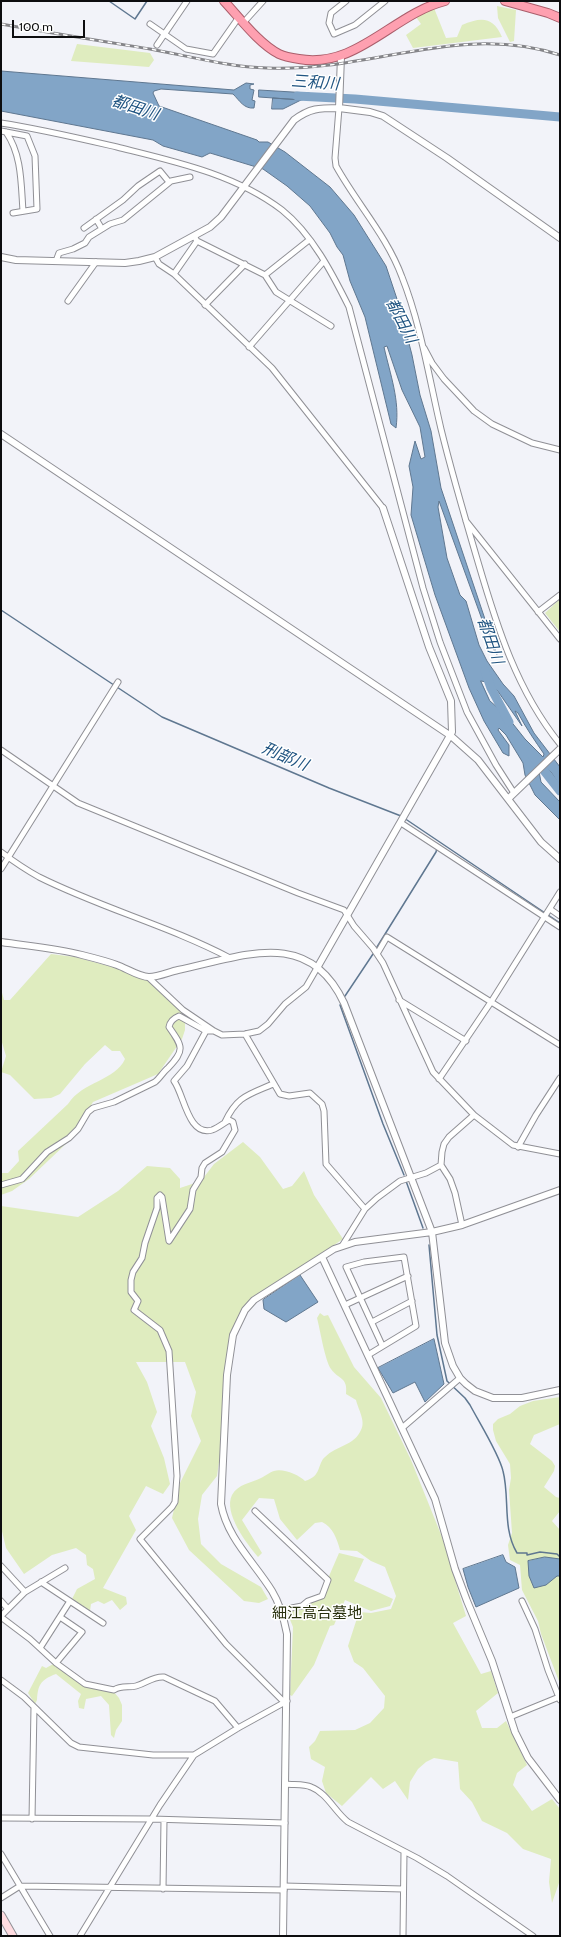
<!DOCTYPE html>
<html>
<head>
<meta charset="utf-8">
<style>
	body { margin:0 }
	#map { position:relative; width:561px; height:1937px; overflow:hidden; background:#f2f3f9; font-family:Cabin,sans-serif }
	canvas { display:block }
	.frame { position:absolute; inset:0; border:2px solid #0d0d0f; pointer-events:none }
	.scale { position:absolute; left:12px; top:20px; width:73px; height:18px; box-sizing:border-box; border:2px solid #0d0d0f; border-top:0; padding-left:5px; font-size:12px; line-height:14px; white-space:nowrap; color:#0d0d0f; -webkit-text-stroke:3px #fff; paint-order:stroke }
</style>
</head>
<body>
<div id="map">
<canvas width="561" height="1937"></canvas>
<div class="frame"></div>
<div class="scale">100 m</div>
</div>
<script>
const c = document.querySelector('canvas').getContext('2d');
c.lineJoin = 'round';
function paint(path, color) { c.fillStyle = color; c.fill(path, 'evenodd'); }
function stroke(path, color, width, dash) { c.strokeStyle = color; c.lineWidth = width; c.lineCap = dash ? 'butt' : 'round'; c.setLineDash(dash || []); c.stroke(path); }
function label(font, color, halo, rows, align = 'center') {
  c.font = font + ' Cabin,"Noto Sans JP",sans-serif'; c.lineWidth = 3; c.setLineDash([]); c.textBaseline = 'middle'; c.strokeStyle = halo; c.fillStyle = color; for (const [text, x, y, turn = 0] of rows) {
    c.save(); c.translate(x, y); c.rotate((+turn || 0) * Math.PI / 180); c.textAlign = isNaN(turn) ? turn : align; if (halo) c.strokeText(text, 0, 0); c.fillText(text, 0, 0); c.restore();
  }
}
paint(new Path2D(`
	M497,6l19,4 -2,31 -4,1 -12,-24z
	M434,8l12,30 11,-1 5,-12c19,-8 31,-9 40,12l-89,11 -7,-13 15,-11 -5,-7z
	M77,44l73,9 4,7 -5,7 -78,-6z
	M560,599v33l-15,-19z
	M51,954l24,3 41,11 34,12 35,36v14l-3,9 -24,35 -65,28 -23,38 -41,39 -17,12 -11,4v-22h7l11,-12 -1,-10 50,-47c15,-23 47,-23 57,-45l-5,-8h-8l-7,-6 -20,19 -25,30 -9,4 -17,1 -24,-24 -9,-3 5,-16 -5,-17v-50l3,11h6z
	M243,1142l17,15 23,32 9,-3 12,-15 10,24 29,44 -74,50 -31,34 -9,40 -4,59 -8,54 -15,19 -4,24 3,25 20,20 40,23 7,12 -9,4 -15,-2 -55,-51 -17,-32 8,-35 21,-42 -10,-25 5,-24 -11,-30h-49l11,20 10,30 -6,14 13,32 6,26 -7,10 -17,-8 -17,30 7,14 -33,58 23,9 1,7 -7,6 -8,-10 -8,4 -6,-3 -7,3 -1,7 -18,-12 5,-10 18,-10 -2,-10 -6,-4 -1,-10 -10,-7 -24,7 -28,19 -18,-26 -5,-21v-321l77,11 40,-26 29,-25 23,2 10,11v9l21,-7 13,-17z
	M320,1313l4,3 4,-1 26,52 27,31 30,62 31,77 24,79 -13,7 28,51 10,-3 7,22 -22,18 6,17h15l9,-7 21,44 -10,8 -4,12 19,26 20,-12 8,10v71l-8,23 -3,-21 2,-23 -28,-10 -16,-16 -25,-12 -10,-19 -12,-13 -2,-27 -24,-4 -8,4 -8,7 -8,13 -2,18 -13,-19 -12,8 -12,-12 -29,29 -16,-13 -4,-12 3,-14 -14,-8 -2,-12 6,-6 5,-10 35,-1 15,-7 14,-15 1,-12 -22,-28 -9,-6 -6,-16 11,-34 12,1 20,-4 5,-13 -11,-29 -14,-6 -14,-10 -17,-1c-3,-11 -7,-23 -18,-28l-7,1 -18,17 -17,-21 -6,-20 -15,-1 -17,22 20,33 -4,4c-11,-13 -35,-44 -26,-62 6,-11 19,-12 29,-17 4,-2 9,-6 13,-7 9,-3 25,4 31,10 17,-5 12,-17 20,-24 12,-12 29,-11 36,-27 5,-9 -3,-21 -5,-30l-10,-6c2,-17 -7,-14 -15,-25 -6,-8 -11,-40 -14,-51z
	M560,1397v27l-26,11 -4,9 22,17 3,5 -1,5 -10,16 12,10 4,1v13l-8,10 8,9v154l-19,-50 -3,-13 -16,-31 -2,-25 -10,-5 -2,-15 4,-12 -3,-43 2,-12 -1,-14 -14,-23 -3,-11v-6l5,-5 12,-5 10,-8 13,-5z
	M339,1553l25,6 -10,22 39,18 -3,7 -19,5 -26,-11 -11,25 -4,1 -16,39 -22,31 -2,-1 3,-68 -8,-20 18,-2 17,-8z
	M55,1663l34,25 24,3 6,7 3,7v16l-6,9 -2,8 -3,-3 -2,-30 -8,-9 -15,3 -2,10 -5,-1 -1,-7 3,-7 -25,-20c-16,6 -18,11 -19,26l-2,4 -7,-11 14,-27 4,2z`), '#dfecbf');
const water = new Path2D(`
	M1,71l233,19 12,-7 8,1 -4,1v4l4,1 -2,10 3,1 -1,7c-10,1 -14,-7 -21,-14l-72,-5 -7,2 -1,2 6,13 98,34 2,2h9l17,10 45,35 24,28 32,51 13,39 13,50 8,40 11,36 10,57 56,167 -5,-8 -53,-146 -1,6 9,51 13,37 6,6 13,44 8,16 16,23 11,12 20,37 26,34v19l-9,-14 -14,-11 4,21 19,20v18l-25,-25 -10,-20 -2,-12 -17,-28 -7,-7 -1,2 11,15v11l-6,-3 -19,-32 -15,-33 -34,-93 -24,-80 2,-28 -4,-21 6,-25 6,18 4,-2 -5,-30 -18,-37 -15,-44 -3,1c6,27 16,53 12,81l-5,-4 -26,-107 -15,-36 -7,-26 -6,-8 -7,-14 -20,-27 -23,-20 -24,-17 -53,-16 -8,4 -39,-11 -10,-6 -152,-29zM481,681l11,2 2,6 3,1 25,36 -7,-15 3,2c8,15 17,28 26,41l-1,3 -18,-18 -19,-24 -16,-14z
	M259,90l50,3 8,4h-9l-6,3 -43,-3z
	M273,98l28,2 -18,9h-11z
	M300,1275l18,27 -32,20 -22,-13 -1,-9z
	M434,1339l10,45 -19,18 -10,-20 -22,11 -15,-25z
	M503,1555l3,7 9,5 4,21 -43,19 -8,-20 -5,-18z
	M545,1557l15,2v17h-3l-11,9 -12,3 -5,-12 -1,-15z`);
paint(water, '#82a5c7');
stroke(water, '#5f7790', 1);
stroke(new Path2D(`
	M109,1l26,18 12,-18
	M1,610l161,107 167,71 72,28
	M404,818l156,105
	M377,947l59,-95 1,-4
	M345,996l28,-42
	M340,1005l43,119 21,51
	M406,1181l17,47
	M429,1245l8,90 10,46 18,17 5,7c9,17 29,49 33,66 7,27 -1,57 14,82h10v2l13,-3 17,2 3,3`), '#5f7790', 1.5);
stroke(new Path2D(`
	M297,96l58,3 205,18
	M485,671l6,17 18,34
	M531,754l29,37`), '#82a5c7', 9);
const minor = new Path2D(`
	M346,1l-15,12 -2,10 5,11 21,-9 30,-24
	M244,22l19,-21
	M150,24l36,25 27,5 26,-37
	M157,45l30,-44
	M339,108l-4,50 1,8c21,38 51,70 66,111 19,48 27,101 39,152 11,45 24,89 37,133 19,65 39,129 82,182
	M1,123c39,6 77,15 116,24 56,14 118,27 165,63 30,24 50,63 67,97l74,281 17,54 27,70 29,53 18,28
	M1,131l26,5 8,20 2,53 -24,4
	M6,132c16,23 15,52 17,79
	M96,219l6,10
	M84,228l39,-28 15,-14 22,-15 9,11
	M194,236l3,5 68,34 11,17 55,34
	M155,257l4,7 15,10 98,94 111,140
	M56,261l3,-8 14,-4 12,-6 4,-6 21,-13 13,-4 48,-39 19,-4
	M174,274l23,-33
	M265,275l44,-35
	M68,301l28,-39
	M205,305l40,-41
	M249,347l75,-86
	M424,348l8,15 12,16 30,32 18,13 40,19 28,7
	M466,521l94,118
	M538,612l22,-17
	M1,750l77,53 220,90 46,17 10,16 19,22 10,15 50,109 41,43 -25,22 -5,7 -2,8 -1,13 9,14 5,14 7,32
	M401,823l159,104
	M1,852c12,9 25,18 38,25 62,31 130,49 191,81
	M1,869l117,-187
	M550,909l10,7
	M377,954l10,-17 173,108
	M148,977l35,33 31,21 8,4 23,-1 14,-3 9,-7 17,-20 21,-17 11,-19
	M399,1000l67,41
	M214,1031h-8l-19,35 -13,15c10,13 14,56 38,49 6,-2 12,-7 17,-10l4,2 2,8 -13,22 -17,11 -3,5 -1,9 -8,13 -3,19 -21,32 -7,-44 -2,-2 -3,3v10l-12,35 -3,15 -9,14 -2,8v12l7,9 -4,9 26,20 9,21 8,125 -2,26 -3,5 -32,32 86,105 57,57h4
	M245,1034l35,60 9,2 21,-3 12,11 2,7 2,53 39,45
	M439,1079l52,-77 69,-110
	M474,1115l39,30 47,9
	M225,1122c12,-26 23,-27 48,-38
	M518,1147l18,-32 24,-37
	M1,1185l21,-6 25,-27 22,-14 9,-9 10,-17 5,-4 21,-6 41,-20c5,-4 8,-10 13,-14 17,-18 15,-21 1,-41 1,-6 5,-9 10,-11l27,15
	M342,1246l23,-37 12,-11 23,-17 26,-8 15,-8
	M345,1305l63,-29
	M372,1322l40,-21
	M368,1355l48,-29 -12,-69 -40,5 -18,5 36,78
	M402,1428l58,-50
	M255,1511l73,69 -6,16 -14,5 -6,5 -21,4
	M1,1566l24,26
	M41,1582l62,41
	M1,1601l7,8
	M522,1601l13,28 13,41 12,30
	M1,1616l24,-24 40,-24
	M1,1617l29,22 26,24 29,21 29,6c7,-5 15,-2 22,-4 11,-3 17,-10 28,-9l51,24 23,27
	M40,1648l30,-47
	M56,1663l26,-31 -22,-15
	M1,1680l23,17 47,46 8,4 74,8h41l44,-27 49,-27
	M510,1717l49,-20
	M286,1784c7,1 19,0 25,3 16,6 24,25 37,35l69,36 30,18 86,60
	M1,1818l151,1 133,4
	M32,1819l2,-112
	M1,1854l49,82
	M284,1886l119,3
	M163,1889l1,-69
	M1,1898l19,-12 264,4
	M80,1936l80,-131 34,-50
	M403,1936l1,-84`);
const tertiary = new Path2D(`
	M341,57l-2,51 31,4 13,4 64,42 113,80
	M1,257l15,3 109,3 14,-2 16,-4 55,-30 11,-10 73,-97c16,-12 25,-12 45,-12
	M1,434l450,302 27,24 63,82 19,17
	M508,799l52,-50
	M1,942c27,4 55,6 81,13 12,3 24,6 35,10 9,3 22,12 32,12 9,0 20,-5 29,-7 64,-13 130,-44 166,33l88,229 13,111 8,23 7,12 6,6 9,7 18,7h29l38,-8
	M317,968l135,-236 -1,-31 -22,-54 -46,-139
	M322,1257l113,242 20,70 12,32 25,60 23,71 13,26 32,42
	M283,1936l4,-302c-3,-15 -7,-30 -15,-43 -18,-29 -45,-53 -51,-87l6,-129 6,-40 12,-25 9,-10 80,-51 21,-7 77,-10 30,-7 98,-35`);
const secondary = new Path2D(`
	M1,1915l12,21`);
const trunk = new Path2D(`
	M224,1c15,16 35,43 55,53 6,3 13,4 20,5 58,10 94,-45 146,-58
	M505,1l43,12 12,5`);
stroke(minor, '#909096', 7);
stroke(tertiary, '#909096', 8);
stroke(secondary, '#909096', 9);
stroke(trunk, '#aa5e6b', 10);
stroke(minor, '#fff', 5);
stroke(tertiary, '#fff', 6);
stroke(secondary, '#ffdce1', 7);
stroke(trunk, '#fea0b0', 8);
const rail = new Path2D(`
	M1,24c50,9 100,17 149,25 39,7 78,18 117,19 101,5 192,-46 293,-13`);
stroke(rail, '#858589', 3);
stroke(rail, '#fff', 1.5, [4.5]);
label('15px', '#28300d', '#fff', [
	["細江高台墓地",317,1614]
]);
label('italic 16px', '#215582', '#fff', [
	["三和川",315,83,4],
	["都田川",135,108,18],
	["都田川",401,321,63],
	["都田川",490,641,71],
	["刑部川",285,757,23]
]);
</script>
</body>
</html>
